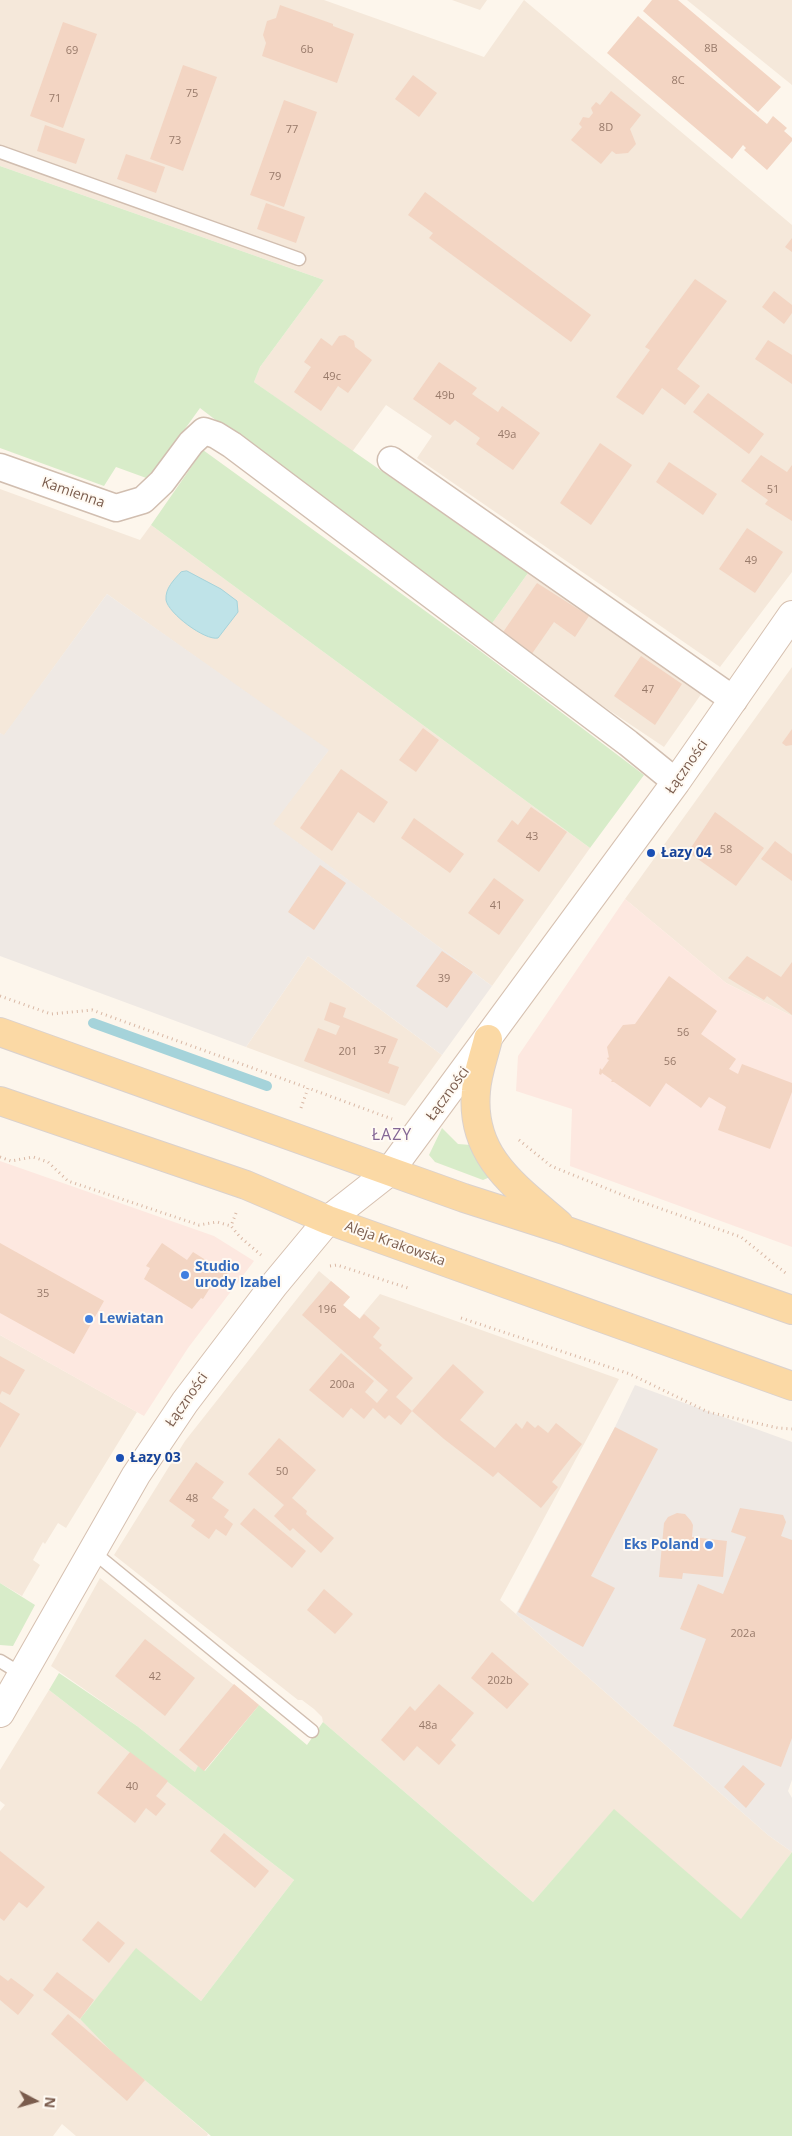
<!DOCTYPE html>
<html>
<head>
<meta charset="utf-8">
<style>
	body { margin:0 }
	#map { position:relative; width:792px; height:2136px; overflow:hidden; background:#fdf6ec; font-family:"Open Sans",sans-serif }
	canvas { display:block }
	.north { position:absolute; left:10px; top:2076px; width:50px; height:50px; -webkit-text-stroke:4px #fffaf3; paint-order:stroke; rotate:96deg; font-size:14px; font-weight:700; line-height:20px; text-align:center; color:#7a5c4d }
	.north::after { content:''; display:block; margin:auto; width:18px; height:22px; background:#7a5c4d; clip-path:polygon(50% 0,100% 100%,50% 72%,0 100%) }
</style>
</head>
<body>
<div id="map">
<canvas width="792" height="2136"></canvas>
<div class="north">N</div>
</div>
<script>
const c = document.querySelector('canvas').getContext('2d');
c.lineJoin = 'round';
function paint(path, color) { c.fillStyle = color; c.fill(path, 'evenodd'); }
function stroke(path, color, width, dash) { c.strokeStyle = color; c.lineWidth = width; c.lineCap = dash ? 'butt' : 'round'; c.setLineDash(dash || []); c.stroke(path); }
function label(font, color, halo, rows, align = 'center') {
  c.font = font + ' "Open Sans",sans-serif'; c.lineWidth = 4; c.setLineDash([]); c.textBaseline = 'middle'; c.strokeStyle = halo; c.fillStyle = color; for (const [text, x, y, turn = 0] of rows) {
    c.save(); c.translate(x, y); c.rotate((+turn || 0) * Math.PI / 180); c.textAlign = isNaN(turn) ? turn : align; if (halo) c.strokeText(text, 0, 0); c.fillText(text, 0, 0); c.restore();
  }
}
paint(new Path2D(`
	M0,0h324l160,57 40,-57 268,225v347l-72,95 -303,-209 15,-22 -46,-31 -34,47 -98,-70 6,-15 64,-87 -324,-114z
	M452,0h35l-7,10z
	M687,0h105v85z
	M0,489l140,51 11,-15 439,323 -98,138 -220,-162 56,-73 -221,-157 -103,142 -4,-3z
	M528,573l174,120 -38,54 -176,-118z
	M792,667v349l-66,-33 -101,-84z
	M308,956l134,99 -37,51 -159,-59z
	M319,1271l31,26 -7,8 16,14 21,-25 239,85 -119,221 268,235 24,17 -51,68 -127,-110 -81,92 -210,-180 -1,-5 -8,-8 -12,-9h-4l-184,-145 71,-114z
	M0,1335l137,77 -71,116 -8,-5 -13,21 -2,-2 -10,18 7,5 -18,31 -22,-13z
	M100,1578l159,127 -55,66 -9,1 -58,-46 -86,-60z
	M49,1690l245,190 -93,121 -65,-52 -56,70 65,61 63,54 -1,2h-131l-14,-12 -9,12h-53v-325l5,-6 -5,-4v-31z`), '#f5e8da');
paint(new Path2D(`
	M625,899l101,84 66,33v231l-222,-81 2,-57 -56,-18 2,-35z
	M0,1161l214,75 40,25 -66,87 -44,68 -144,-81z`), '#fde8e0');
paint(new Path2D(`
	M107,594l222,156 -56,74 219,162 -50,69 -134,-99 -62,91 -246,-91v-223l4,2z
	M635,1385l157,57v338l-4,11 4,7v54l-24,-17 -252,-221 99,-187z`), '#efe9e4');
paint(new Path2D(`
	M0,166l324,114 -64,87 -6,15 274,191 -40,56 -288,-221 -51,71 -33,-12 -12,19 -104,-38z
	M203,450l272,197 169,128 -54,73 -439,-323z
	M442,1128l16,16 13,1 19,32 -7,3 -48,-18 -6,-7z
	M0,1583l35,22 -22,41 -13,-1z
	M59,1673l78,53 58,46 3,-6 7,5 54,-66 48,40 16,-23 210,180 81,-93 127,110 51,-67v284h-581l-97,-82 -34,-35 56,-71 65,53 93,-121 -245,-190z`), '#d8ecc9');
const water = new Path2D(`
	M187,571l34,18 16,12 1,11 -20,26c-13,3 -50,-25 -52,-38 -1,-12 8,-20 15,-28z`);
paint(water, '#bfe3e8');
stroke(water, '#a5d3da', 1);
stroke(new Path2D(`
	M93,1023l174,63`), '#a5d3da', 10);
paint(new Path2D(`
	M652,0h26l103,87 -23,25 -115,-101z
	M280,5l53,19v2l21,8 -17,49 -75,-27 4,-13 -3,-8 4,-14 9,-3z
	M638,16l129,108 6,-8 14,12 -3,3 8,7v3l-25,29 -23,-20 2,-2 -3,-3 -11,14 -125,-106z
	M63,22l34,12 -34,94 -33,-12z
	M183,65l34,12 -34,94 -33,-12z
	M413,75l24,18 -18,24 -24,-18z
	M611,91l30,24 -11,14 6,15 -8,9 -12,1 -4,-3 -11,13 -30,-24 11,-13 -3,-3 4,-7 6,1 4,-5 -2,-5 5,-6 4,3z
	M284,100l33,12 -33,95 -34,-12z
	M45,125l40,14 -9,25 -39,-13z
	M126,154l39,13 -9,26 -39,-14z
	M425,192l166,123 -20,27 -142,-104 4,-5 -25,-18z
	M266,203l39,14 -9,26 -39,-14z
	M792,238v14l-7,-5z
	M695,279l32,22 -50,68 23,17 -15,19 -23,-17 -19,27 -27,-18 34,-47 -5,-3z
	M774,291l18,14v8l-8,11 -22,-17z
	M345,335l9,6 1,6 17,13 -24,33 -10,-7 -17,25 -27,-19 17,-25 -7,-5 17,-24 11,8 7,-10z
	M768,340l24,15v29l-37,-25z
	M439,362l38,26 -5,6 26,18 4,-6 38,27 -27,37 -37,-26 4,-6 -25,-18 -5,5 -37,-26z
	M708,393l56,41 -15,20 -56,-42z
	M600,443l32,22 -41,60 -31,-22z
	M761,455l26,17 5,-7v56l-27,-17 3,-4 -27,-19z
	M669,462l48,32 -14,21 -47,-33z
	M747,528l36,24 -28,41 -36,-24z
	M537,583l52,33 -14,21 -21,-15 -25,36 -30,-20z
	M641,656l41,28 -27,41 -41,-29z
	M423,728l16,12 -23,32 -17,-12z
	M792,729v16l-6,1 -4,-3z
	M341,769l47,33 -14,21 -16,-11 -26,39 -32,-23z
	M531,807l36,25 -28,40 -42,-31 15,-21 6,5z
	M715,812l49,36 -28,38 -48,-34z
	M414,818l50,36 -14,19 -49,-35z
	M775,841l17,13v27l-31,-22z
	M320,865l26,18 -32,47 -26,-18z
	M494,878l30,22 -25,35 -31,-22z
	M442,951l31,21 -26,36 -31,-22z
	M747,956l34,21 11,-15v53l-25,-19 -3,4 -36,-22z
	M669,976l48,35 -16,23 35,25 -7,10 9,5 4,-10 50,19v9l-22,57 -52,-19 8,-23 -17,-10 -8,11 -35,-25 -16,24 -36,-25h-3l1,-2 -10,-7 -1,2 -2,-1 1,-6 2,2 7,-10 -2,-1 1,-2 1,1 -2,-11 16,-22 12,-1z
	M330,1002l16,6 -3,9 55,22 -10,24 11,4 -10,27 -85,-33 14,-33 18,7 4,-9 -16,-6z
	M0,1243l104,58 -30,53 -74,-41z
	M162,1243l25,17 6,-8 35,22 -6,10 -7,-4 -12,19 -2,-1 -9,11 -48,-30 6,-11 -4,-2z
	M331,1281l19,16 -7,8 17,14 4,-5 16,14 -7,9 9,8 -3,3 34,30 -17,19 16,14 -11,14 -12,-10 -4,4 -12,-11 -9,11 -13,-11 -8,10 -34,-28 32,-37 33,28 -9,11 12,11 11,-13 -86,-75z
	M0,1356l25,14 -15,25 -8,-4 -2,4z
	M453,1364l31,28 -24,28 35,28 21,-25 6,6 5,-8 8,7 3,-3 10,8 8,-10 26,21 -30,38 6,5 -17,21 -43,-36 -5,5 -49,-38 -32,-28z
	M0,1402l20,12 -20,34z
	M615,1427l43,22 -67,127 24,12 -32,59 -65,-35z
	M279,1438l37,32 -24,28 15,13 -1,3 28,24 -13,15 -28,-25 -3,3 -16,-15 10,-11 -36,-31z
	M196,1462l28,20 -12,16 17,12 -5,7 9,7 -7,12 -10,-7 -7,10 -18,-13 4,-6 -26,-19z
	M254,1508l52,43 -14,17 -52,-44z
	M740,1508l43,7 3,7 -5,14 11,4v198l-11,29 -108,-41 33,-87 -26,-10 18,-45 25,10 23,-57 -15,-5z
	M677,1513l8,1 6,7 2,4 -1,12 35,4 -4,36 -40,-4 -1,6 -23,-2 5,-54 4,-6z
	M324,1589l29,25 -18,20 -28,-24z
	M145,1639l50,39 -30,38 -50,-40z
	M492,1652l37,32 -22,25 -36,-31z
	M234,1684l25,21 -55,66 -25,-21z
	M439,1684l35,29 -23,27 5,5 -17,20 -22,-19 -13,15 -23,-21 29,-34 5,5z
	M130,1752l38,29 -12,15 10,8 -10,12 -10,-8 -11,15 -38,-30z
	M743,1765l22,19 -19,24 -22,-21z
	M224,1833l45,38 -14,17 -45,-37z
	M0,1851l45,36 -18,21 -8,-6 -15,19 -4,-3z
	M98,1921l27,22 -16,20 -27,-23z
	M57,1972l37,28 -14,19 -37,-29z
	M0,1975l8,6 3,-3 23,17 -16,20 -18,-15z
	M68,2014l77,66 -18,21 -76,-67z`), '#f3d5c3');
const lane = new Path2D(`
	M0,152l299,107
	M91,1552l12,8 209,171
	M0,1661l23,14`);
const street = new Path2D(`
	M391,460l343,240
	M0,467l116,41 27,-8 19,-18 29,-39 13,-12 12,4 16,10 396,298 48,39`);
const secondary = new Path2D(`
	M0,1713l136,-238 49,-73 89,-117 54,-65 61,-48 287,-390 116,-167`);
const primary = new Path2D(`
	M0,1032l464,166 103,33 225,79
	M488,1039c-4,17 -11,35 -12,52 -6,65 39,95 83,133
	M0,1101l246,84 82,35 464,166`);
stroke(lane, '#d1beb0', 15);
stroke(street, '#d1beb0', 29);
stroke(secondary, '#d6c0b0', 30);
stroke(primary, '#dad1cd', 30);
stroke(new Path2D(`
	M0,996l51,18 41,-4 216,78
	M301,1108l7,-20 84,31
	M519,1140l32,26 74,30 116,41 47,38
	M0,1157l11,4 22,-4 15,5 20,19 131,44 18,-3 14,4
	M236,1213l-5,13 9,11 21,18
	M330,1266l7,-1 71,23
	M461,1318l169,56 78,38 70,16 14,1`), '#d9b8a5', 3, [1, 4]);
stroke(lane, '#fff', 12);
stroke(street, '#fff', 26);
stroke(secondary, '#fff', 28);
stroke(primary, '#fbd9a5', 28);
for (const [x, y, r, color] of [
	[651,853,5,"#1a4fb4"],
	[185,1275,5,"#3f7fe0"],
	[89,1319,5,"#3f7fe0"],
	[120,1458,5,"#1a4fb4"],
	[709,1545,5,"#3f7fe0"]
]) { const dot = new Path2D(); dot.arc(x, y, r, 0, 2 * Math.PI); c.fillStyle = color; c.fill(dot); stroke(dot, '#fffaf3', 2); }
label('11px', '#987a6a', null, [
	["8B",711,49],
	["6b",307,50],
	["69",72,51],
	["8C",678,81],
	["75",192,94],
	["71",55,99],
	["8D",606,128],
	["77",292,130],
	["73",175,141],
	["79",275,177],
	["49c",332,377],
	["49b",445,396],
	["49a",507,435],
	["51",773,490],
	["49",751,561],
	["47",648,690],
	["43",532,837],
	["58",726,850],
	["41",496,906],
	["39",444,979],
	["56",683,1033],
	["37",380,1051],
	["201",348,1052],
	["56",670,1062],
	["35",43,1294],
	["196",327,1310],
	["200a",342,1385],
	["50",282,1472],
	["48",192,1499],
	["202a",743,1634],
	["42",155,1677],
	["202b",500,1681],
	["48a",428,1726],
	["40",132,1787]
]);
label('14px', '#7a5c4d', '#fffaf3', [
	["Kamienna",73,493,19],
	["Łączności",687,767,-55],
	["Łączności",448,1094,-54],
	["Aleja Krakowska",395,1244,20],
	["Łączności",187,1400,-55]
]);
label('bold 14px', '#164399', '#fffaf3', [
	["Łazy 04",661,853],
	["Łazy 03",130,1458]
], 'left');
label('bold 14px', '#366cbe', '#fffaf3', [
	["Studio",195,1267],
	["urody Izabel",195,1283],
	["Lewiatan",99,1319],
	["Eks Poland",699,1545,"right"]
], 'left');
c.letterSpacing = '1px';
label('16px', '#846695', '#fffaf3', [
	["ŁAZY",392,1135]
]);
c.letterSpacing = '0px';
</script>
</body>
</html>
